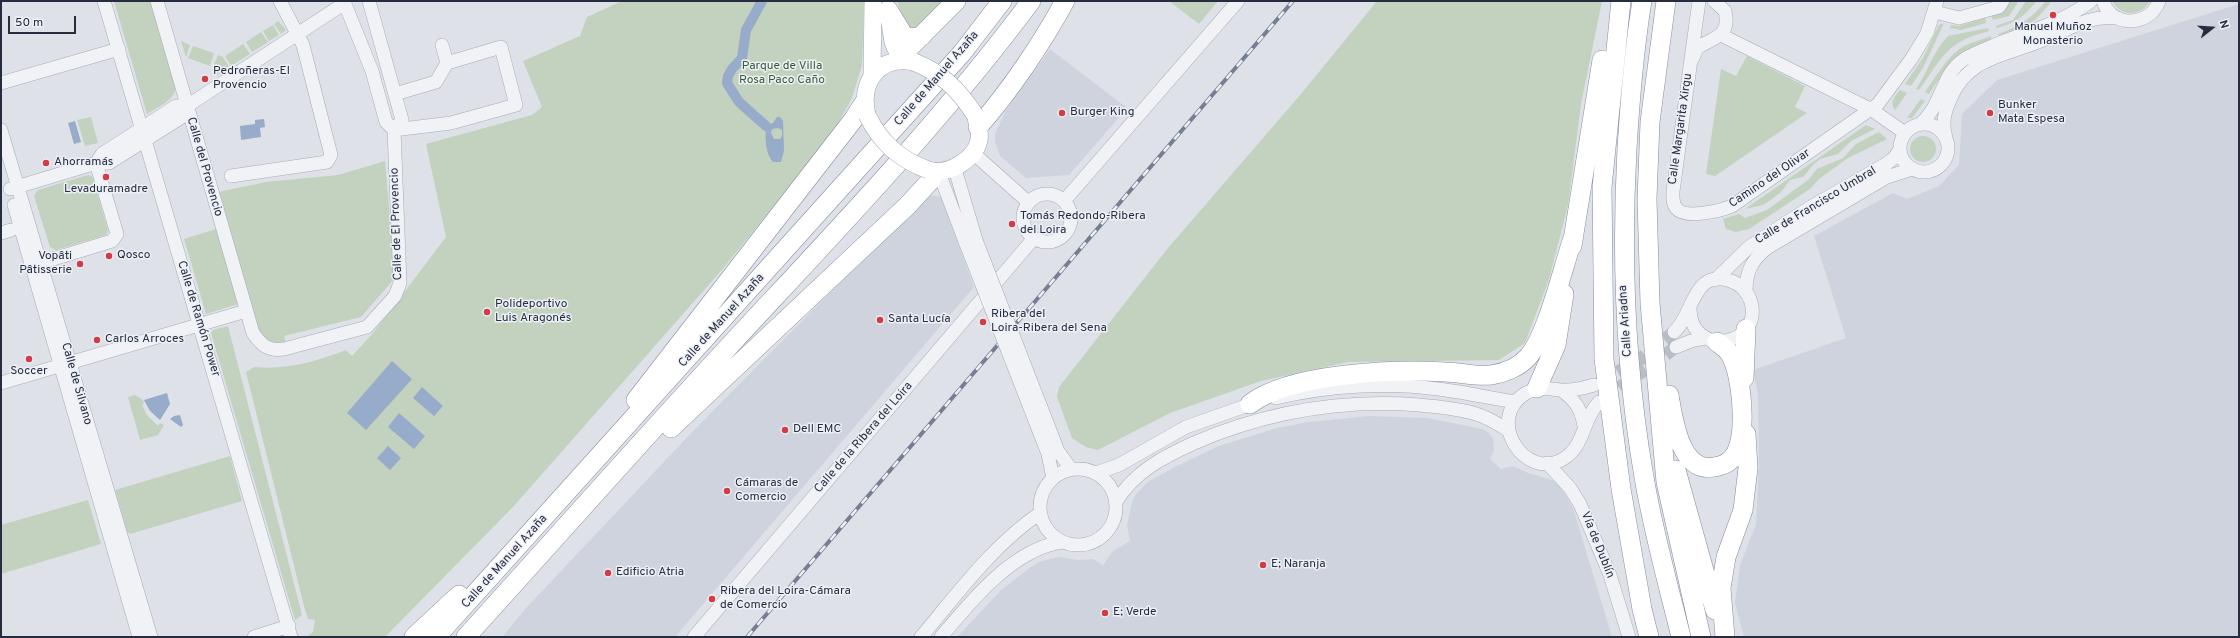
<!DOCTYPE html>
<html>
<head>
<meta charset="utf-8">
<style>
	body { margin:0 }
	#map { position:relative; width:2240px; height:638px; overflow:hidden; background:#dee1e8; font-family:Overpass,sans-serif }
	canvas { display:block }
	.frame { position:absolute; inset:0; border:2px solid #262d3f; pointer-events:none }
	.north { position:absolute; left:2192px; top:8px; width:40px; height:40px; -webkit-text-stroke:3px #edf0f6; paint-order:stroke; rotate:73deg; font-size:11px; font-weight:700; line-height:16px; text-align:center; color:#262d3f }
	.north::after { content:''; display:block; margin:auto; width:14px; height:18px; background:#262d3f; clip-path:polygon(50% 0,100% 100%,50% 72%,0 100%) }
	.scale { position:absolute; left:8px; top:16px; width:68px; height:18px; box-sizing:border-box; border:2px solid #262d3f; border-top:0; padding-left:5px; font-size:12px; line-height:14px; white-space:nowrap; color:#262d3f; -webkit-text-stroke:3px #edf0f6; paint-order:stroke }
</style>
</head>
<body>
<div id="map">
<canvas width="2240" height="638"></canvas>
<div class="frame"></div>
<div class="north">N</div>
<div class="scale">50 m</div>
</div>
<script>
const c = document.querySelector('canvas').getContext('2d');
c.lineJoin = 'round';
function paint(path, color) { c.fillStyle = color; c.fill(path, 'evenodd'); }
function stroke(path, color, width, dash) { c.strokeStyle = color; c.lineWidth = width; c.lineCap = dash ? 'butt' : 'round'; c.setLineDash(dash || []); c.stroke(path); }
function label(font, color, halo, rows, align = 'center') {
  c.font = font + ' Overpass,sans-serif'; c.lineWidth = 3; c.setLineDash([]); c.textBaseline = 'middle'; c.strokeStyle = halo; c.fillStyle = color; for (const [text, x, y, turn = 0] of rows) {
    c.save(); c.translate(x, y); c.rotate((+turn || 0) * Math.PI / 180); c.textAlign = isNaN(turn) ? turn : align; if (halo) c.strokeText(text, 0, 0); c.fillText(text, 0, 0); c.restore();
  }
}
paint(new Path2D(`
	M2239,4v633h-495l-9,-34 5,-38 16,-41 3,-58 -1,-71 -5,-25 93,-32 -32,-102 79,-43 14,6 32,-13 20,-21 3,-51 35,-34z
	M1050,49l77,59 -58,67 -43,3 -26,-22 -5,-14v-8l10,-22z
	M930,195l11,2 33,90 -299,350h-173l25,-30 168,-178 227,-229z
	M1369,416l58,2 55,11 6,3 5,7 1,11 -4,9 11,10 12,-3 15,7 24,7 9,8 12,20 39,129h-655l44,-47 30,-23 11,-6 18,-4 17,3 16,-1 10,6 10,-14 17,-10 -3,-16 5,-23 4,-8 12,-12 25,-14 46,-22 58,-18 32,-6z`), '#cfd3dd');
paint(new Path2D(`
	M114,1h37l25,85c-1,15 -17,20 -29,28z
	M622,1h242l-2,64 -10,33 -21,38 -111,136 -207,235 -128,130h-79l7,-5 2,-12 -7,-1 -4,-13 -58,-234 8,-5c33,3 61,-5 92,-17l6,6 22,-24 72,-95 -20,-93 106,-29 10,-8 -19,-46 57,-25 7,-19z
	M897,1h51l-24,24 -18,4z
	M1169,1h49l-19,23z
	M1377,1h225l-21,103 -13,101 -19,74 -24,64 -26,17 -151,2 -87,19 -91,32 -72,37 -12,-3 -14,-9 -15,-41 2,-10 109,-139 133,-154z
	M2010,1h9l-10,15 -16,4 -2,-5 10,-3z
	M2026,1h11c-15,16 -18,21 -41,27v-2l17,-6z
	M2046,1h6c-20,24 -23,26 -52,37l-2,-4c21,-7 34,-16 48,-33z
	M2112,1h38c-9,16 -29,16 -38,0z
	M1985,18l1,5 -25,7 -11,-2 1,-3 8,1z
	M278,21l8,9 -5,4 -7,-10z
	M1944,23l-21,45 -12,18 -6,-2 18,-26 16,-33z
	M273,25l6,10 -10,6 -6,-10z
	M1988,28l1,3c-10,3 -21,6 -29,11 -18,10 -29,32 -41,48l-3,-1c12,-17 17,-38 32,-53z
	M261,32l7,10 -16,10 -6,-10z
	M1991,36l1,5c-36,12 -42,22 -63,53l-4,-2c11,-15 22,-36 39,-46 8,-4 18,-6 27,-10z
	M181,41l9,4 -4,12z
	M243,44l7,10 -19,12 -6,-10z
	M193,46l21,7 -4,13 -22,-8z
	M218,55l5,2 6,10 -11,8 -5,-8z
	M1747,56l58,30 -10,21 12,6 -92,63 -9,-2 15,-105 15,7z
	M1900,90l7,3 -12,17c-6,-8 0,-14 5,-20z
	M1921,99l4,2 -13,17h-5z
	M91,117l7,26 -13,3 -8,-26z
	M1866,125l9,4 -24,12 -13,13 -18,5 -7,6 -10,12 -13,3 -9,12 -9,7 -9,6 -18,4z
	M1879,132l8,7 -39,19 -29,21 -9,10 -61,40 -13,3 -10,-3 -3,-10 16,-5 6,4 22,-8 41,-30 9,-11 26,-11 13,-14z
	M1910 149a13 13 0 1 1 26 0a13 13 0 1 1-26 0Z
	M385,161l10,117 -34,39 -77,19 2,7 -13,2 -13,-9 -42,-144 48,-10 72,-7z
	M88,175l4,1 16,54 -2,5 -50,15 -6,-3 -16,-51 4,-6z
	M216,229l22,75 -32,10 -22,-75z
	M228,326l74,289 -7,5 -84,-287 2,-3z
	M135,395l8,5 1,4 -2,1 5,10 11,11 2,-3 4,2 -6,10 -18,5 -12,-43z
	M230,456l12,45 -112,33 -3,-3 -12,-41z
	M88,500l13,44 -100,30v-49z`), '#c2d2be');
paint(new Path2D(`
	M777,117h3l3,4 1,30 -3,11h-8c-8,-8 -8,-26 -7,-36l7,-3zM778,128l4,2v6l-2,3h-6l-3,-6 1,-4z
	M264,119l1,8 -5,1 1,9 -20,3 -1,-14 15,-2v-4z
	M75,121l6,21 -7,2 -6,-21z
	M392,361l20,18 -46,51 -19,-17z
	M422,387l21,19 -9,10 -21,-18z
	M167,393l3,11 -10,16 -10,-9 -6,-11z
	M399,413l26,23 -11,13 -26,-22z
	M180,415l3,10 -2,2 -11,-8 4,-3z
	M388,446l13,12 -11,12 -13,-12z`), '#97abca');
stroke(new Path2D(`
	M762,1l-16,29 -4,28 -10,11 -4,7 -1,7 12,19 27,24`), '#97abca', 10);
stroke(new Path2D(`
	M1601,381l37,-20 36,-29
	M1604,399l72,-52`), '#b9bdc6', 13, [13, 6]);
const minor = new Path2D(`
	M104,1l187,636
	M157,1l96,332c9,13 15,18 31,16l83,-22 28,-31 5,-13 -6,-153
	M369,1l33,119 -8,10
	M1699,1l-26,190c0,6 -1,13 4,18 9,10 43,2 55,-3l146,-102 34,-46 15,-25 10,-32
	M2103,1c8,27 47,26 56,0
	M345,4l27,67 14,51 8,8 57,-7 65,-18 -15,-58 -54,16 -5,-18
	M1935,12l24,6 40,-11 4,-6
	M1721,35l151,75 33,23
	M1693,58l4,-10c17,-11 34,-11 28,-37l-11,-10
	M1,83l118,-34
	M395,94l41,-12 11,-19
	M1900 148a24 24 0 1 1 48 0a24 24 0 1 1-48 0Z
	M1919,125c23,-18 22,-50 44,-65 12,-8 26,-12 39,-18 30,-11 64,-22 89,-41
	M1,130l150,507
	M1946,138c-4,-14 -2,-25 4,-38 17,-43 55,-44 93,-60 28,-11 43,-25 75,-22
	M972,152l56,50
	M96,163l6,-9 74,-48h11
	M955,169l21,71
	M939,173l27,71
	M231,176l96,-14 4,-7 -28,-110 -23,-44
	M10,189l86,-26h13l76,-48 2,-9 158,-103
	M1023 218a24 24 0 1 1 48 0a24 24 0 1 1-48 0Z
	M1064,201l174,-200
	M14,205l125,432
	M1,233l10,-3
	M40,263l72,-22 5,-7 -21,-71
	M1715,280l34,-33 60,-39 77,-44 8,-6 6,-9
	M1746,292c0,-20 5,-31 21,-44l120,-71 25,-8
	M1674,332c20,-17 18,-64 57,-51 9,3 17,11 20,21 12,45 -62,57 -61,5
	M1676,347l15,-6 15,-3
	M1,383l245,-72
	M1594,385c-10,3 -22,6 -33,5 -13,-1 -22,-4 -35,3 -42,26 -1,89 37,66 22,-13 19,-39 36,-57
	M1561,390c14,10 20,18 23,36
	M1276,398c51,-12 110,-16 162,-9 26,3 52,9 78,13
	M1058,451l13,18
	M1048,454l5,24
	M1547,463l23,25 10,16 30,71 19,62
	M1040 507a38 38 0 1 1 76 0a38 38 0 1 1-76 0Z
	M1096,473l23,-8 67,-38 71,-25
	M1116,502c18,-30 47,-45 78,-59 72,-31 147,-44 225,-38 19,2 39,3 57,9 11,3 22,10 32,16
	M254,637l35,-11
	M694,637l340,-399
	M921,637c37,-44 71,-91 119,-124
	M941,637c30,-36 72,-88 121,-95`);
const major = new Path2D(`
	M888,10l5,32 8,18
	M872,75l1,-74
	M867,115c-8,-33 12,-60 47,-53
	M928,170c19,6 47,-10 51,-30 2,-8 -2,-18 -4,-25`);
const highway = new Path2D(`
	M1621,1l-19,186 2,172 17,130 21,120 7,28
	M1642,1c-8,49 -12,98 -15,148 -6,110 -2,219 17,328 9,54 24,107 37,160
	M1666,1l-16,121 -3,77 3,104 16,179 35,155
	M888,10l16,26 9,2 9,-2
	M908,60v-11l48,-48
	M978,127c32,-36 64,-84 87,-126
	M1572,246l30,-186
	M1744,378l2,-49
	M1537,388l19,-43 8,-51
	M1669,395c4,23 11,79 45,72 9,-1 17,-5 22,-14 11,-21 6,-78 -6,-99 -3,-5 -8,-8 -13,-12
	M636,400l217,-280 11,-17
	M1250,404c40,-31 145,-35 195,-32 15,0 31,5 46,3 13,-2 28,-8 37,-18 20,-23 35,-91 46,-122
	M671,428l236,-222 24,-26 3,-8
	M1676,470l39,140
	M414,637l45,-42
	M436,637l526,-584 40,-52
	M466,637c89,-98 177,-198 267,-295 102,-110 208,-220 298,-341
	M1725,637l-4,-49 5,-31 17,-47 5,-42 -2,-34`);
stroke(minor, '#a7abb5', 14);
stroke(major, '#9ca4b4', 18);
stroke(highway, '#848c9f', 20);
stroke(minor, '#f0f2f6', 13);
stroke(major, '#fff', 17);
stroke(highway, '#fff', 19);
const rail = new Path2D(`
	M747,637l546,-636`);
stroke(rail, '#767e92', 4);
stroke(rail, '#edf0f6', 2.5, [8]);
const minorBridge = new Path2D(`
	M976,240l82,211
	M966,244l82,210`);
const majorBridge = new Path2D(`
	M914,62c28,11 45,28 61,53
	M867,115c14,28 32,44 61,55`);
stroke(minorBridge, '#a7abb5', 14, []);
stroke(majorBridge, '#9ca4b4', 18, []);
stroke(minorBridge, '#f0f2f6', 13);
stroke(majorBridge, '#fff', 17);
for (const [x, y, r, color] of [
	[2053,15,4,"#d33c45"],
	[205,79,4,"#d33c45"],
	[1062,113,4,"#d33c45"],
	[1990,113,4,"#d33c45"],
	[46,163,4,"#d33c45"],
	[106,177,4,"#d33c45"],
	[1012,224,4,"#d33c45"],
	[109,256,4,"#d33c45"],
	[80,264,4,"#d33c45"],
	[487,312,4,"#d33c45"],
	[880,320,4,"#d33c45"],
	[983,322,4,"#d33c45"],
	[97,340,4,"#d33c45"],
	[29,359,4,"#d33c45"],
	[785,430,4,"#d33c45"],
	[727,491,4,"#d33c45"],
	[1263,565,4,"#d33c45"],
	[608,573,4,"#d33c45"],
	[712,599,4,"#d33c45"],
	[1105,613,4,"#d33c45"]
]) { const dot = new Path2D(); dot.arc(x, y, r, 0, 2 * Math.PI); c.fillStyle = color; c.fill(dot); stroke(dot, '#edf0f6', 1.5); }
label('12px', '#262d3f', '#edf0f6', [
	["Manuel Muñoz",2053,28,"center"],
	["Monasterio",2053,42,"center"],
	["Pedroñeras-El",213,72],
	["Provencio",213,86],
	["Bunker",1998,106],
	["Mata Espesa",1998,120],
	["Burger King",1070,113],
	["Ahorramás",54,163],
	["Levaduramadre",106,190,"center"],
	["Tomás Redondo-Ribera",1020,217],
	["del Loira",1020,231],
	["Qosco",117,256],
	["Vopâti",72,257,"right"],
	["Pâtisserie",72,271,"right"],
	["Polideportivo",495,305],
	["Luis Aragonés",495,319],
	["Ribera del",991,315],
	["Loira-Ribera del Sena",991,329],
	["Santa Lucía",888,320],
	["Carlos Arroces",105,340],
	["Soccer",29,372,"center"],
	["Dell EMC",793,430],
	["Cámaras de",735,484],
	["Comercio",735,498],
	["E; Naranja",1271,565],
	["Edificio Atria",616,573],
	["Ribera del Loira-Cámara",720,592],
	["de Comercio",720,606],
	["E; Verde",1113,613]
], 'left');
label('12px', '#375c33', '#edf0f6', [
	["Parque de Villa",782,67],
	["Rosa Paco Caño",782,81]
]);
label('12px', '#262d3f', '#edf0f6', [
	["Calle de Manuel Azaña",937,79,-49],
	["Calle Margarita Xirgu",1681,129,-82],
	["Calle del Provencio",204,167,74],
	["Camino del Olivar",1770,179,-34],
	["Calle de Francisco Umbral",1816,206,-31],
	["Calle de El Provencio",397,224,-92],
	["Calle de Ramón Power",198,319,73],
	["Calle de Manuel Azaña",722,321,-48],
	["Calle Ariadna",1626,321,-94],
	["Calle de Silvano",76,384,74],
	["Calle de la Ribera del Loira",864,438,-49],
	["Vía de Dublín",1597,545,68],
	["Calle de Manuel Azaña",505,562,-48]
]);
</script>
</body>
</html>
